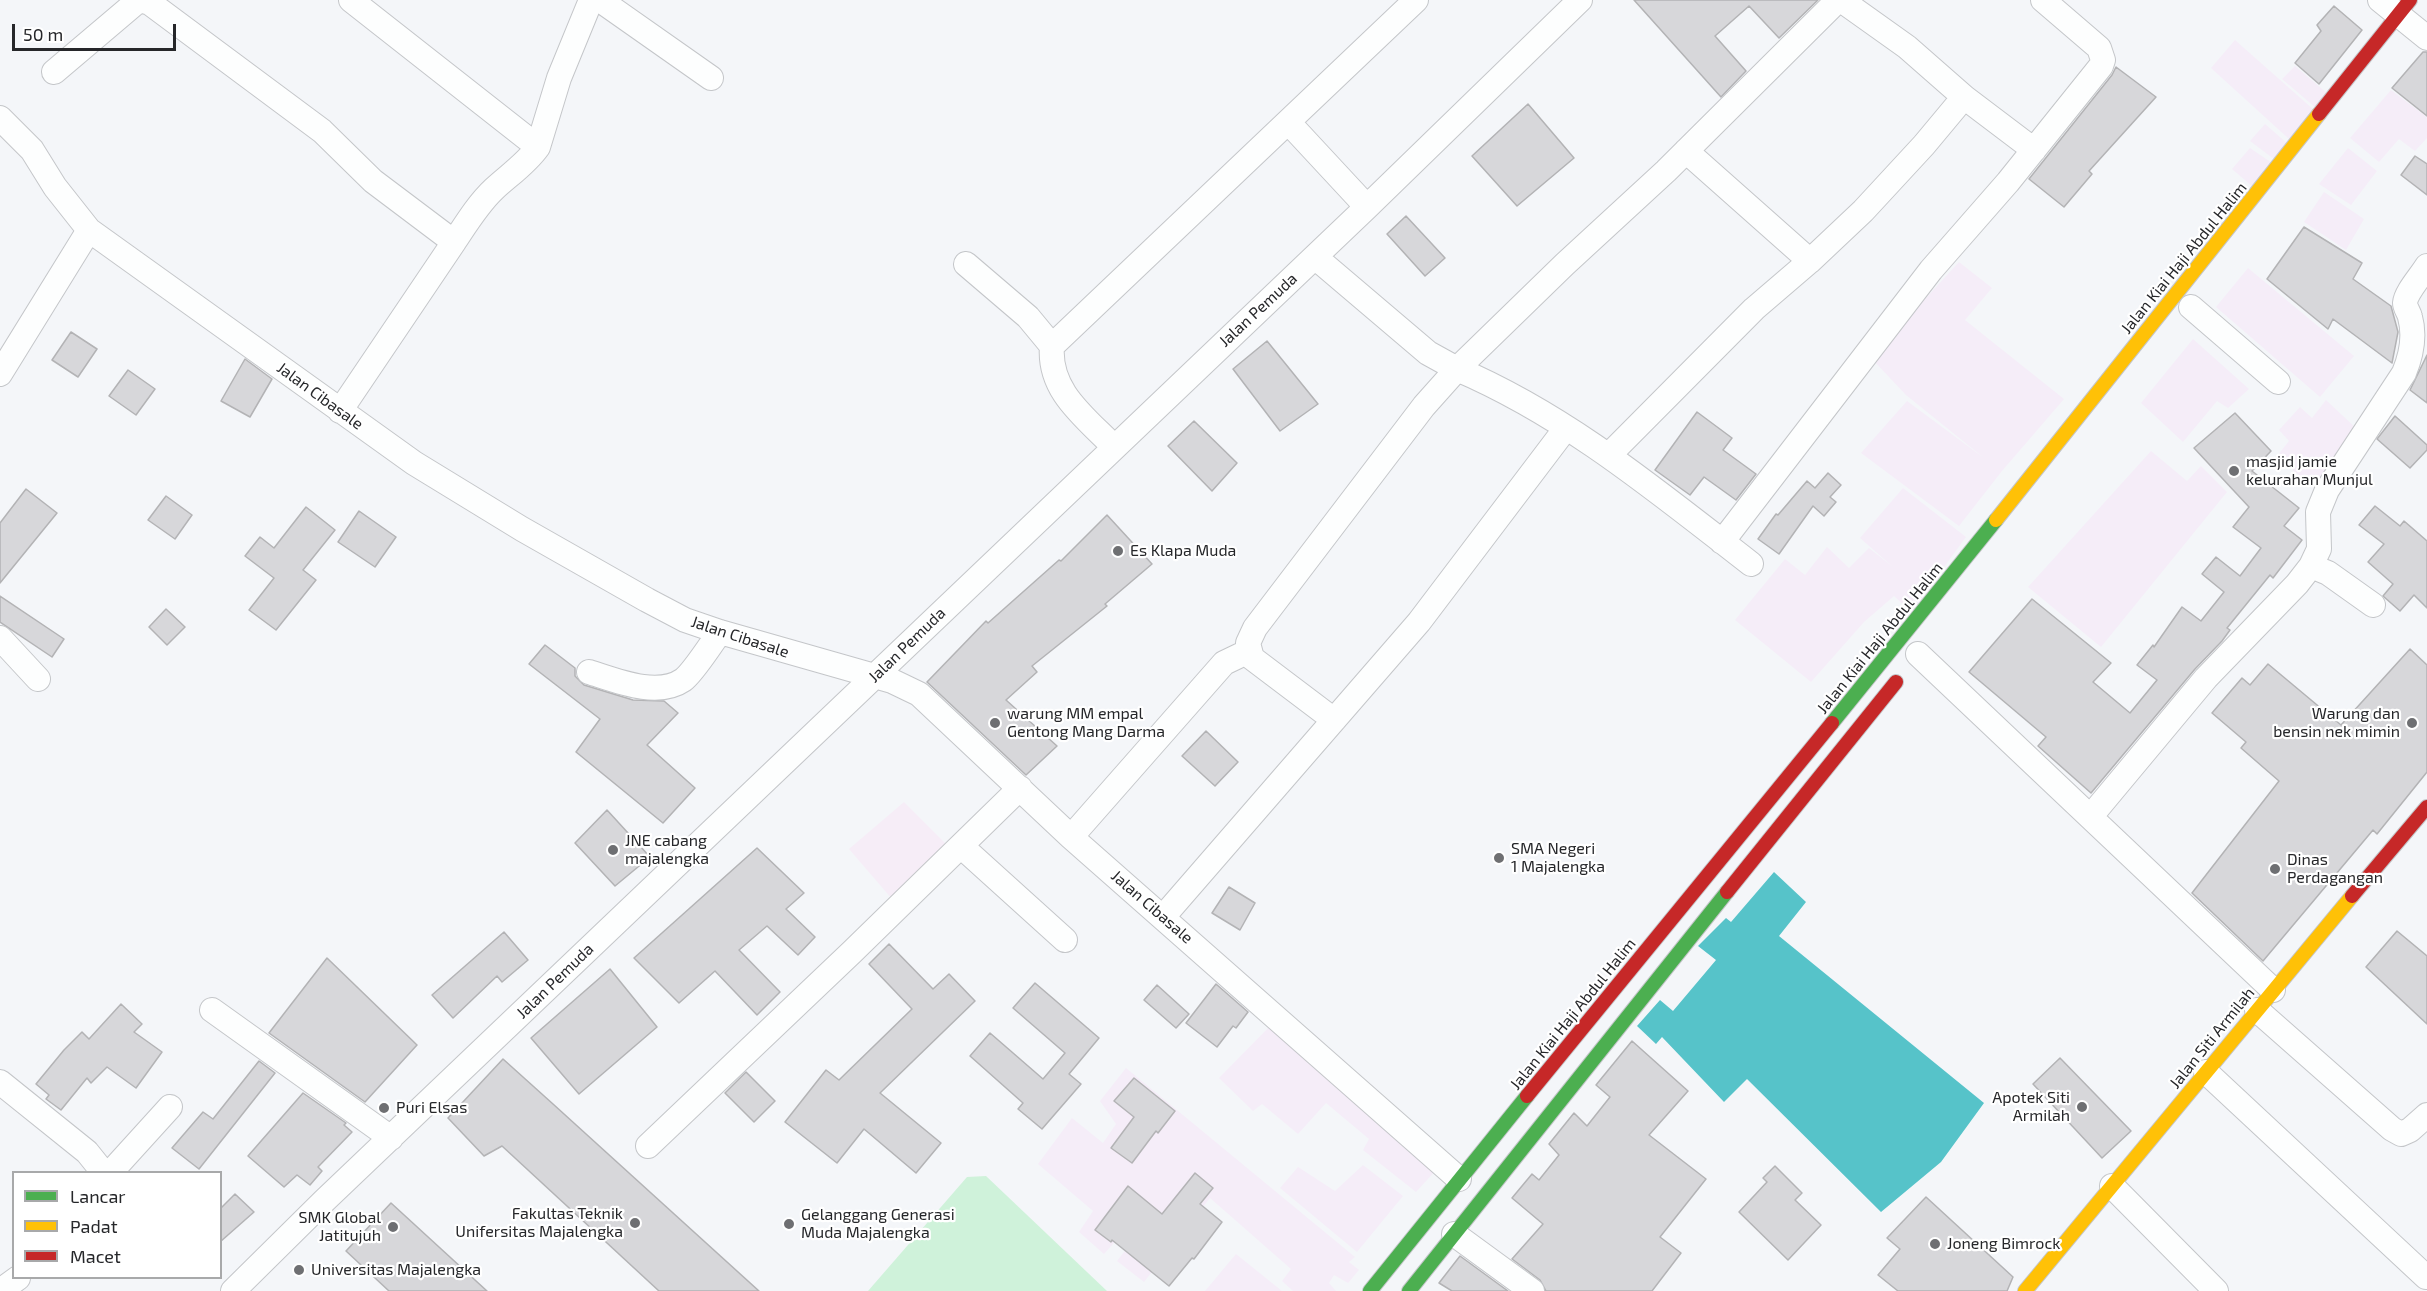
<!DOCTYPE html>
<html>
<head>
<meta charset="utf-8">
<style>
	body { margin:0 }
	#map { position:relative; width:2427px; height:1291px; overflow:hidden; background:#f4f6f9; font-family:"Exo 2",sans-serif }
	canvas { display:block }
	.legend { position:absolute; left:12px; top:1171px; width:210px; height:108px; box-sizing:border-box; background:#fff; border:2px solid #a8a9aa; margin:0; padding:8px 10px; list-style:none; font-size:18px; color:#26272a }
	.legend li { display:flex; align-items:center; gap:12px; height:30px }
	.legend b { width:30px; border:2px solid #a8a9aa }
	.scale { position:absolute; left:12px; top:24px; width:164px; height:27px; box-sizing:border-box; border:3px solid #26272a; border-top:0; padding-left:8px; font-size:18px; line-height:21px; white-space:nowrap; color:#26272a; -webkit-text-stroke:4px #fff; paint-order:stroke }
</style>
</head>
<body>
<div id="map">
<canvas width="2427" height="1291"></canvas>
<ul class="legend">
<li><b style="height:8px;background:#4caf50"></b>Lancar</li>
<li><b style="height:8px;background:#ffc107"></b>Padat</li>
<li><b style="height:8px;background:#c62828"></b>Macet</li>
</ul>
<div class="scale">50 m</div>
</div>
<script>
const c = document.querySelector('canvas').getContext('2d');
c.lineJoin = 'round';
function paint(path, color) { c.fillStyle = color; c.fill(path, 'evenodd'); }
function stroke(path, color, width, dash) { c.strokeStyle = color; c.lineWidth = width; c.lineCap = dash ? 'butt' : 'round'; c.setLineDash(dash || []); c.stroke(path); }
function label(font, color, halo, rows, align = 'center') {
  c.font = font + ' "Exo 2",sans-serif'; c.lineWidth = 4.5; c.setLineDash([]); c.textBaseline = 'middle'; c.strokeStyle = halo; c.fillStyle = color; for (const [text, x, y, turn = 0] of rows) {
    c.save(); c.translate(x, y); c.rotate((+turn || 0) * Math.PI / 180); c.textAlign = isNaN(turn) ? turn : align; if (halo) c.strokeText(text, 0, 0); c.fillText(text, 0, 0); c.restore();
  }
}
paint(new Path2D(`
	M2235,40l79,70 -25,29 -78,-71z
	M2295,66l33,28 -12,14 -34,-29z
	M2391,90l36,27v21l-12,13 -16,-12 -20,23 -29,-24z
	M2265,124l23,20 -14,15 -24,-18z
	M2250,148l22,15 -19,24 -21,-18z
	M2348,148l29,23 -26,34 -32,-21z
	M2324,192l40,27 -18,31 -42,-28z
	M1959,262l33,26 -27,32 99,79 -62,72 -43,55 -98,-73 46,-52 77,57 -78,-63 -35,-37z
	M2248,268l106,88 -34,41 -104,-90z
	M2193,339l56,50 -21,19 -11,-7 -34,41 -42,-39z
	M2326,400l33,31 -47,56 -35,-31 12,-15 -10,-11 21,-23 12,11z
	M2151,451l36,30 14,-15 26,26 -126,155 -73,-60z
	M1903,488l63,49 -55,75 -17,-16 -30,26 -53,60 -76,-62 50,-61 20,16 22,-28 22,21 20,-20 24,19 -33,-29z
	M1273,1023l165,145 -22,24 -53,-42 6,-11 -43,-36 -28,31 -36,-30 -9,7 -34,-33z
	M1126,1068l229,189 -6,5 10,8 -11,13 -14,-8 -5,8 7,8h-43l-11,-10 9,-12 -81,-71 -66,84 -27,-21 30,-39 -9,-6 -34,38 -25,-22 14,-21 -55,-47 34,-46 31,25 13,-19 -16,-23z
	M1363,1165l40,31 -46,56 -77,-64 18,-21 37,24z
	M1236,1254l46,37h-77z`), '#f5edf8');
paint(new Path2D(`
	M904,802l46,46 -58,51 -43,-50z`), '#f6edf7');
paint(new Path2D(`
	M986,1176l121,115h-239l99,-114z`), '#cff2da');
paint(new Path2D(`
	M1774,872l32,30 -27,34 205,167 -43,59 -60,50 -134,-133 -23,23 -62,-65 -6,7 -19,-18 23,-26 13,11 43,-51 -18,-14 28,-28 5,4z`), '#56c3c9');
const building = new Path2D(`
	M1634,0h184l-39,38 -30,-32 -34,30 31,35 -25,26z
	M2334,6l28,24 -43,54 -24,-21 26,-32 -4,-6z
	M2423,52h4v64l-35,-28z
	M2116,67l40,30 -67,74 3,3 -28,33 -35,-28 83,-104z
	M1528,104l46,54 -57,48 -45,-50z
	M2415,156l12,8v31l-26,-20z
	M1406,216l39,42 -20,18 -38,-42z
	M2304,227l58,36 -9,16 38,27 7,26 -6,31 -59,-44 -5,10 -61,-50z
	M71,332l26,17 -19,28 -26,-17z
	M1267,341l51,63 -38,27 -47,-62z
	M2427,355v48l-17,-13z
	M245,359l27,20 -22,38 -29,-16z
	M128,370l27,19 -19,26 -27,-19z
	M1697,412l35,26 -9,12 33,24 -20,26 -32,-23 -14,18 -35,-25z
	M2235,413l36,38 -19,20 47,37 -15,18 18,14 -29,38 -3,-3 -43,53 3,2 -8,11 -27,28 -104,124 -53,-47 8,-9 -77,-65 63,-73 79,64 -18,19 37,31 27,-33 -20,-15 16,-20 1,2 28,-40 19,14 23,-29 -22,-18 14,-17 24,19 21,-28 -28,-21 16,-20 -55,-59z
	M2395,416l32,29v5l-17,18 -33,-29z
	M1194,421l43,42 -25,28 -44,-45z
	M1828,473l13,12 -11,12 6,5 -12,14 -11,-10 -34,48 -21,-15 18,-25 2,1 29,-34 8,7z
	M26,489l31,24 -57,70v-60z
	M166,496l26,19 -17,24 -27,-19z
	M2375,506l25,20 4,-5 23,20v67l-13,-13 -14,16 -17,-15 10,-12 -25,-22 16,-18 -25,-19z
	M306,507l29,23 -32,40 13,10 -40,50 -27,-20 25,-32 -29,-22 15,-19 14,11z
	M359,511l37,26 -21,30 -37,-25z
	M1107,515l45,49 -47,40 2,2 -75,60 5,6 -31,28 51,46 -31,29 -99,-93 59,-61 2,2 71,-63 2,1z
	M0,596l64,43 -12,18 -52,-35z
	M166,609l19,18 -18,18 -18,-18z
	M545,645l30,23v8l9,9 49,15 31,1 14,12 -31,32 48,43 -32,35 -87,-71 24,-33 -71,-55z
	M2410,649l17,16v107l-50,62 -4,-4 -110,131 -71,-68 87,-112 -38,-33 5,-6 -34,-29 30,-35 8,7 18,-21 73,61z
	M1206,731l32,31 -23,24 -33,-30z
	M607,810l43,47 -35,29 -40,-43z
	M757,848l47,45 -18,16 29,28 -17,18 -31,-29 -28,24 41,42 -23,23 -42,-44 -36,32 -45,-45z
	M1229,887l26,16 -15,27 -28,-17z
	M2397,931l30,25v68l-61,-57z
	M504,932l24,28 -26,22 -5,-6 -44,42 -21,-23z
	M889,944l44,45 16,-15 26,27 -95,92 61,50 -25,30 -52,-44 -27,34 -52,-41 41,-52 13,10 73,-71 -43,-45z
	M327,958l90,87 -52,57 -96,-69z
	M610,969l47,58 -78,67 -48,-56z
	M1035,983l64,55 -30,36 12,10 -39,45 -24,-20 5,-6 -53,-47 20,-23 53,46 22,-26 -52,-45z
	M1216,984l32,28 -12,16 -3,-2 -16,21 -31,-24z
	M1157,985l32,29 -13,14 -32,-28z
	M121,1004l21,20 -8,8 28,20 -26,36 -29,-21 -16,16 -4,-5 -26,32 -15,-11 3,-4 -13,-11 28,-34 18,-18 7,7z
	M1632,1041l56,50 -39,44 57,44 -46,58 21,16 -29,38h-106l-6,-11 -28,-21 31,-35 -31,-26 20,-24 7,6 20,-25 -10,-11 25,-31 13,13 23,-29 -14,-12z
	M2060,1058l71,73 -29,27 -69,-74z
	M503,1059l50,45 206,187h-100l-157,-145 -18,10 -36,-38z
	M259,1061l16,12 -76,96 -27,-21 31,-36 10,7z
	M746,1072l29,29 -21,21 -29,-29z
	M1134,1078l41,33 -17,22 -2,-2 -24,32 -21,-15 23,-31 -20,-16z
	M303,1093l43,30 -2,2 8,7 -34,35 4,4 -12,14 -13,-10 -13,12 -36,-31z
	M1775,1166l27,27 -7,7 26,25 -33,35 -49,-48 28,-30 -4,-4z
	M1195,1173l18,15 -13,16 22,18 -28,37 -2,-1 -23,28 -57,-46 -1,2 -16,-12 33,-44 34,28z
	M235,1194l19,18 -34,30v-33z
	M1926,1197l87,80 -6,14h-109l-20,-16 22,-26 -13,-11z
	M391,1203l96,88h-98l-43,-40z
	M1460,1256l48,35h-56l-13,-8z`);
paint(building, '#d7d7da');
stroke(building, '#b3b3b5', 1.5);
const street = new Path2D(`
	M351,0l187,147
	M600,0l111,78
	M1841,0l66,47 57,50 70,53
	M2380,0l47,38
	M54,72l79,-67 7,-5 10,3 172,128 51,50 81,61 -114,169
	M0,118l32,32 23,37 34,43 325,233 108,66 125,71 38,20 35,12 172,49 27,13 152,143 388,342
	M1289,123l78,84
	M1686,151l124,110
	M454,242c12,-18 24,-38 40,-53 15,-14 32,-25 44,-42l21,-69 32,-78
	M1315,257l113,96 29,16 108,-105 101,-93 172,-171
	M966,264l62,53 24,29c-4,45 33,71 62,101
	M2191,307l87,75
	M1052,346l364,-346
	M0,374l89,-144
	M1609,455l145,-146 56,-48 53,-50 61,-66 40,-48
	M1722,542l209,-272 77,-88 93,-116 2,-6 -4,-12 -56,-48
	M2311,566l17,7 45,32
	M0,638l38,41
	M1918,654l355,336
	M589,672c26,8 68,26 94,8 10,-7 28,-36 37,-48
	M1334,720l-82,-62 -4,-15 7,-15 169,-222 33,-37c110,47 201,123 294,195
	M2091,816l115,-138 91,-94 14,-18 8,-17 -1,-37 9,-22 77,-117c7,-17 11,-38 6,-56 -1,-5 -5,-9 -5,-14 1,-11 16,-27 22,-37
	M1071,837l153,-174 25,-12
	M961,846l104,94
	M1163,917l256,-295 147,-194
	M212,1010l179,128
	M2257,1010l135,119 9,5 9,-4 17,-15
	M2206,1072l220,205
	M0,1082l87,70 16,20
	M648,1146l204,-194 168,-164
	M111,1172l59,-65
	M2112,1186l104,105
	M1454,1234l78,57
	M0,1291l18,-13
	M233,1291l91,-90 1043,-994 213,-207`);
const fast = new Path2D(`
	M1832,723l164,-203
	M1370,1291l157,-195
	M1409,1291l318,-399`);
const slow = new Path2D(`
	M1996,520l323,-406
	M2025,1291l327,-395`);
const jam = new Path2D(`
	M2319,114l91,-114
	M1727,892l169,-210
	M2352,896l75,-89
	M1527,1096l305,-373`);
stroke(street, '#c4c6c9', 26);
stroke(fast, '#c4c6c9', 16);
stroke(slow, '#c4c6c9', 16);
stroke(jam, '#c4c6c9', 16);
stroke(street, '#fdfefe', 24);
stroke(fast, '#4caf50', 14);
stroke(slow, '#ffc107', 14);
stroke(jam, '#c62828', 14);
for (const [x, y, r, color] of [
	[2234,471,6,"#6e6f72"],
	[1118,551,6,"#6e6f72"],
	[995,723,6,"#6e6f72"],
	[2412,723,6,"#6e6f72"],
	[613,850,6,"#6e6f72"],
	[1499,858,6,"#6e6f72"],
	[2275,869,6,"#6e6f72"],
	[2082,1107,6,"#6e6f72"],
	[384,1108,6,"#6e6f72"],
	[635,1223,6,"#6e6f72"],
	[789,1224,6,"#6e6f72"],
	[393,1227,6,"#6e6f72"],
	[1935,1244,6,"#6e6f72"],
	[299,1270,6,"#6e6f72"]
]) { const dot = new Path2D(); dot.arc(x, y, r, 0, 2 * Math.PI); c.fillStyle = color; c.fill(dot); stroke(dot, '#fff', 2); }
label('16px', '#26272a', '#fff', [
	["Jalan Kiai Haji Abdul Halim",2184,258,-51],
	["Jalan Pemuda",1258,310,-43],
	["Jalan Cibasale",320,396,36],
	["Jalan Cibasale",740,637,18],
	["Jalan Kiai Haji Abdul Halim",1880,638,-51],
	["Jalan Pemuda",907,645,-44],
	["Jalan Cibasale",1152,907,41],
	["Jalan Pemuda",555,981,-44],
	["Jalan Kiai Haji Abdul Halim",1573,1014,-51],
	["Jalan Siti Armilah",2212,1038,-51]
]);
label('16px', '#26272a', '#fff', [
	["masjid jamie",2246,462],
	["kelurahan Munjul",2246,480],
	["Es Klapa Muda",1130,551],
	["warung MM empal",1007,714],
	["Gentong Mang Darma",1007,732],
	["Warung dan",2400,714,"right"],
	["bensin nek mimin",2400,732,"right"],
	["JNE cabang",625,841],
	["majalengka",625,859],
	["SMA Negeri",1511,849],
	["1 Majalengka",1511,867],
	["Dinas",2287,860],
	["Perdagangan",2287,878],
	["Apotek Siti",2070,1098,"right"],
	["Armilah",2070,1116,"right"],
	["Puri Elsas",396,1108],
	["Fakultas Teknik",623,1214,"right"],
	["Unifersitas Majalengka",623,1232,"right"],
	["Gelanggang Generasi",801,1215],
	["Muda Majalengka",801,1233],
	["SMK Global",381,1218,"right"],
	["Jatitujuh",381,1236,"right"],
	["Joneng Bimrock",1947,1244],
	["Universitas Majalengka",311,1270]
], 'left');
</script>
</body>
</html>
